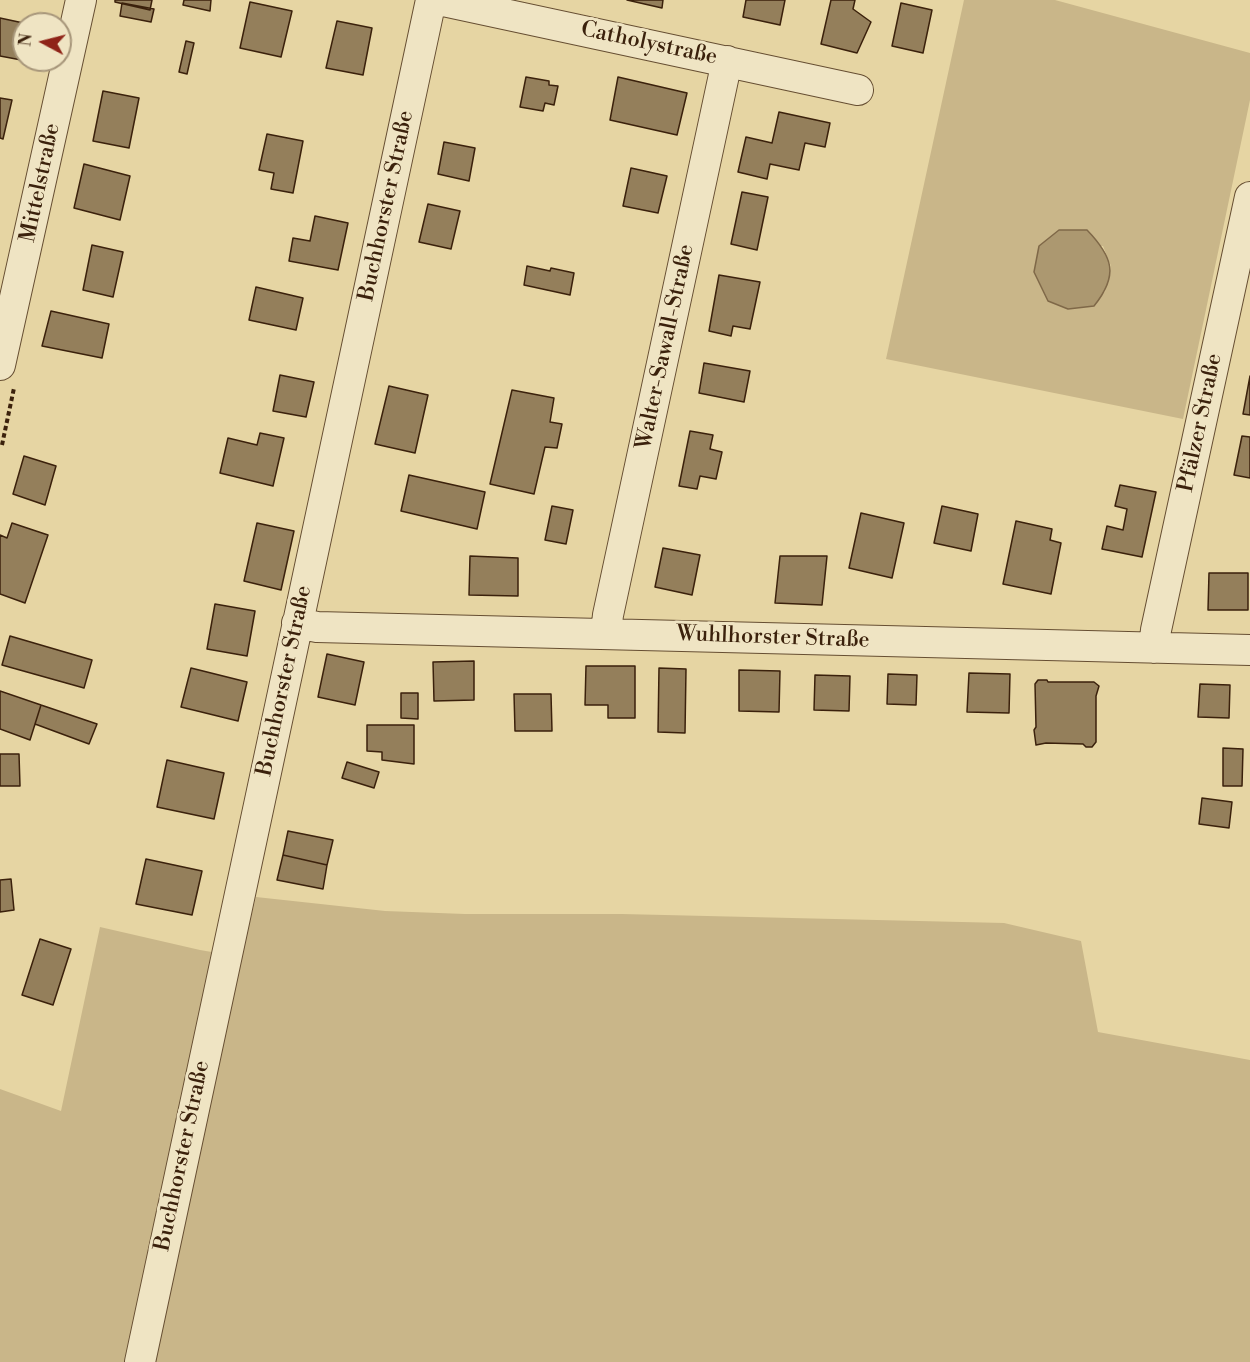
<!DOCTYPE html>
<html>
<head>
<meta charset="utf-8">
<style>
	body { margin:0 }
	#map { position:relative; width:1250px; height:1362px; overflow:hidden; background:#e6d5a3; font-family:"Libre Bodoni",serif }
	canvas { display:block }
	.north { position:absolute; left:12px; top:12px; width:60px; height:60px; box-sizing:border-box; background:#efe4c3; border:2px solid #a7967a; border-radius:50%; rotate:277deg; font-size:16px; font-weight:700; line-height:24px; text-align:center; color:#3b210c }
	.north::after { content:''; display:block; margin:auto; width:21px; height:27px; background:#8f2418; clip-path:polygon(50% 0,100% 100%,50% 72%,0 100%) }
</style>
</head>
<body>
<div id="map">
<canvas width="1250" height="1362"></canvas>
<div class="north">N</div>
</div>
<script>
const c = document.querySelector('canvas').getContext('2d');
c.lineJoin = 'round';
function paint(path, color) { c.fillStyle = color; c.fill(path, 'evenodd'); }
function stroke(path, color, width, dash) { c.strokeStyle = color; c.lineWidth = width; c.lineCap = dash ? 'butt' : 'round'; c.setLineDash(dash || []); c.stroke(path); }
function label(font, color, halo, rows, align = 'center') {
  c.font = font + ' "Libre Bodoni",serif'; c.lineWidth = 6; c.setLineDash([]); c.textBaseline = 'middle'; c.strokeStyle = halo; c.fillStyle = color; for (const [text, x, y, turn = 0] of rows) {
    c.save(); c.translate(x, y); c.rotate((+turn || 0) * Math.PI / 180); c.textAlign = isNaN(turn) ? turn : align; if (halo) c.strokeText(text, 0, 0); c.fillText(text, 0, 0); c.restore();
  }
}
paint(new Path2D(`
	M964,0h91l195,53v47l-67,319 -297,-60zM1039,246h64l8,20 -6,26 -57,9 -14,-29z
	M256,897l129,14 80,3h157l382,9 77,18 17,91 152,28v302h-1250v-273l61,22 39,-184 100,23 41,7z`), '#c9b689');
const water = new Path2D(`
	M1059,230h28c26,27 32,45 7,76l-26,3 -20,-8 -14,-29 5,-26z`);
paint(water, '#ac9870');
stroke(water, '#7f6848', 1.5);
const building = new Path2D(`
	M115,0h37l-2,10 -35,-8z
	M184,0h27l-1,11 -27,-6z
	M627,0h36l-1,8z
	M746,0h39l-5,25 -37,-8z
	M831,0h24l-2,9 18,13 -14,31 -36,-9z
	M250,2l42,9 -11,46 -41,-9z
	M122,3l32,6 -3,13 -31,-6z
	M901,3l31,7 -9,43 -31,-7z
	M0,18l28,6h-4v36h8v2l-32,-6z
	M337,21l35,7 -9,47 -37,-7z
	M186,41l8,2 -7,31 -8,-2z
	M526,77l23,4v4l9,1 -4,19 -9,-2 -2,8 -23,-4z
	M618,77l69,16 -10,42 -67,-15z
	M103,91l36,7 -10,50 -36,-7z
	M0,98l12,2 -9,39 -3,-1z
	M779,112l51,11 -5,24 -20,-4 -6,27 -29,-6 -3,15 -29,-7 8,-35 26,6z
	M267,134l36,7 -10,52 -22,-4 3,-16 -15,-3z
	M444,142l31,6 -6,33 -31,-7z
	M84,164l46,12 -10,44 -46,-12z
	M631,168l36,8 -9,37 -35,-7z
	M742,192l26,5 -11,53 -26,-6z
	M428,204l32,7 -9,38 -32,-7z
	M315,216l33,7 -10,47 -49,-9 4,-23 17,3z
	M92,245l31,7 -10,45 -30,-7z
	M527,266l23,5 1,-3 23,5 -4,22 -46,-10z
	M719,275l41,7 -10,47 -17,-3 -2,10 -22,-5z
	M256,287l47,11 -7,32 -47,-10z
	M51,311l58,13 -7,34 -60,-12z
	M704,363l46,8 -6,31 -45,-9z
	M280,375l34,7 -8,35 -33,-6z
	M1250,376v39l-7,-1z
	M389,386l39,9 -13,58 -40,-9z
	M512,390l42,8 -4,24 12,2 -5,24 -12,-1 -11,47 -44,-10z
	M690,431l23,4 -3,14 12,3 -6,27 -16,-3 -3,13 -18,-3z
	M260,433l24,5 -11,48 -53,-13 8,-35 29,7z
	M1242,436l8,1v41l-16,-3z
	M24,456l32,10 -11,39 -32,-11z
	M409,475l76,17 -8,37 -76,-18z
	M1120,485l36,7 -14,65 -40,-8 5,-23 16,4 4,-21 -12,-3z
	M552,506l21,4 -7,34 -21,-4z
	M942,506l36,8 -7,37 -37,-8z
	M861,513l43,10 -12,55 -43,-10z
	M1016,521l36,8 -2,11 11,3 -10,51 -48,-10z
	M12,523l36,12 -23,68 -25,-9v-59l7,3z
	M257,523l37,8 -13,59 -37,-9z
	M663,548l37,7 -8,40 -37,-8z
	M470,556l48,2v38l-49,-1z
	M780,556h47l-5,49 -47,-2z
	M1209,573h39v37h-40z
	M215,604l40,7 -8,45 -40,-7z
	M10,636l82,24 -8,28 -82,-23z
	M327,654l37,8 -9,43 -37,-8z
	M474,661v39l-40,1 -1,-39z
	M586,666h49v52h-27v-13h-23z
	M191,668l56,14 -9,39 -57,-14z
	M659,668l27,1 -1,64 -27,-1z
	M739,670l41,1 -1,41 -40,-1z
	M969,673l41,1 -1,39 -42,-1z
	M888,674l29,1 -1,30 -29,-1z
	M815,675l35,1 -1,35 -35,-1z
	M1038,680h9l1,2h46l5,4 -3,10v46l-4,5h-6l-3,-3 -37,-1 -10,2 -2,-15 2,-3 -1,-43z
	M1200,684l30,1 -1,33 -31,-1z
	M0,691l41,14 -11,35 -30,-11z
	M401,693h17v26l-17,-1z
	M514,694h37l1,37h-37z
	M41,705l56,19 -8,20 -54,-20z
	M367,725h47v39l-32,-4v-8l-15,-1z
	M1223,748l20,1 -1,37h-19z
	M0,754h19l1,32h-20z
	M167,760l57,13 -10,46 -57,-12z
	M347,762l32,10 -5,16 -32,-10z
	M1202,798l30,4 -3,26 -30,-4z
	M288,831l45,9 -6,25 -44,-10z
	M283,855l44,10 -4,24 -46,-9z
	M146,859l56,12 -10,44 -56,-11z
	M11,879l3,31 -14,2v-32z
	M40,939l31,10 -18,56 -31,-10z`);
paint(building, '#947f5b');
stroke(building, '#3b210c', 1.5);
const street = new Path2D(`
	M439,0l419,90
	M0,365l81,-365
	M297,623l20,4 933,23
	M606,633l2,-18 119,-554
	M1154,648l2,-18 94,-433
	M140,1362l291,-1362`);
stroke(street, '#664e32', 32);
stroke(new Path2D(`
	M2,445l12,-57`), '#3b210c', 4, [4.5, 3]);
stroke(street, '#efe4c3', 30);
label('22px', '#3b210c', '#efe4c3', [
	["Catholystraße",649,44,12],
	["Mittelstraße",41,183,-78],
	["Buchhorster Straße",387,206,-78],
	["Walter-Sawall-Straße",666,347,-78],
	["Pfälzer Straße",1201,423,-78],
	["Wuhlhorster Straße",773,638,2],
	["Buchhorster Straße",285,681,-78],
	["Buchhorster Straße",183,1156,-78]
]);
</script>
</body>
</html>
